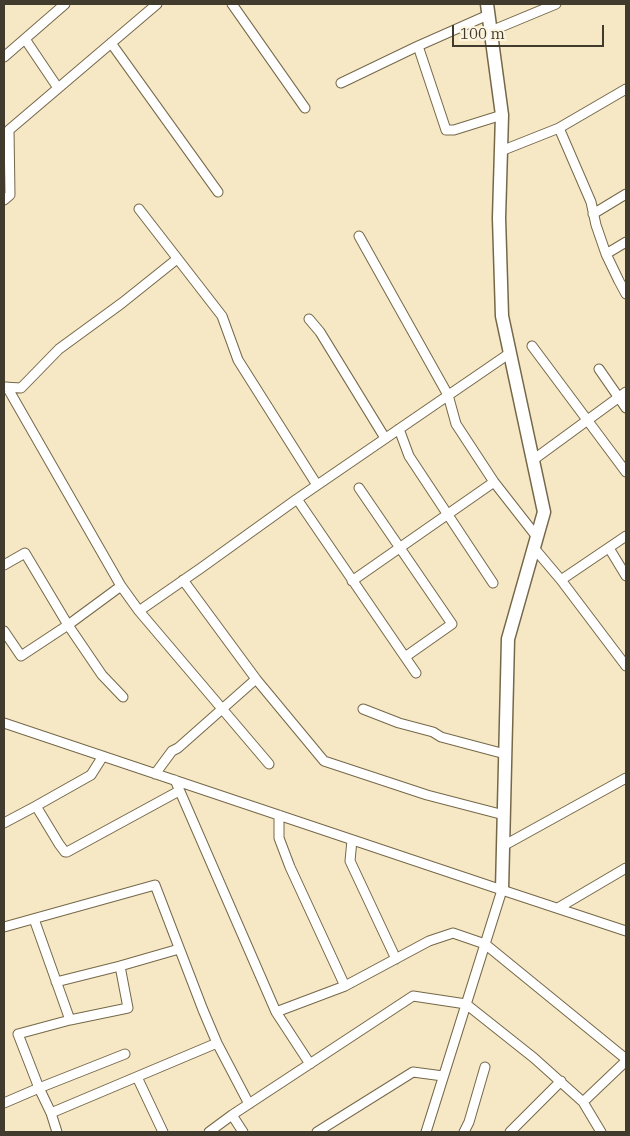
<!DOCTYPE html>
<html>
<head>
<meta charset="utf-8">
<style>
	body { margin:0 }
	#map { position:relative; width:630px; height:1136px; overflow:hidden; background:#f6e8c4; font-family:"IBM Plex Serif",serif }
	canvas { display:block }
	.frame { position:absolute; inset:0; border:5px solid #413b2d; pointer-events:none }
	.scale { position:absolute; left:452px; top:25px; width:152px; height:22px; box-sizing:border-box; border:2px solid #413b2d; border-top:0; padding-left:6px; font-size:15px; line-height:18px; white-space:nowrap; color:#413b2d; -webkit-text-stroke:4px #fef5e0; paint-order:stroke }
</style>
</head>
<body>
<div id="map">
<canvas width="630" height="1136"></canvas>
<div class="frame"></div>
<div class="scale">100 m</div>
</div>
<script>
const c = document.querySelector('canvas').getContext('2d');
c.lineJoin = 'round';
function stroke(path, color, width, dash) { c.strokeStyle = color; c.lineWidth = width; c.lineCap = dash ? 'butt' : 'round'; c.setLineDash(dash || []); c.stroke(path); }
const street = new Path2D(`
	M232,4l73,104
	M491,31l65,-27
	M25,39l33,49
	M111,43l107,149
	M418,46l28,84h8l48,-15
	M4,57l61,-53
	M341,83l77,-37 70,-31
	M559,128l67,-39
	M501,151l58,-23 32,74 5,23 10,29 13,27 7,13
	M4,200l6,-5 -1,-65 148,-126
	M139,209l83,107 16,44 79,125
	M593,214l33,-20
	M359,236l89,159 8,29 38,58 43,55
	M606,254l20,-12
	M309,319l11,13 65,106
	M532,346l94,126
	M599,369l27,39
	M4,387l17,1 38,-39 63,-46 55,-44
	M7,387l114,199
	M399,429l10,27 84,127
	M533,460l93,-68
	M297,499l108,158 47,-33 -93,-136
	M534,548l27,32 65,-44
	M609,548l17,28
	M4,565l21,-12 43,72 53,-39 18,25 130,153
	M561,580l65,86
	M352,581l142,-99
	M139,611l62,-43 96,-69 213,-146
	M4,631l17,25 47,-31 34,50 21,22
	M405,657l11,16
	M256,679l68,82 103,34 77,20
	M363,709l36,14 34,9 8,5 64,17
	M4,723l498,167 124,41
	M155,774l17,-23 6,-3 78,-69 -73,-99
	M175,780l101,232 34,52
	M36,806l23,38 6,8h2l112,-61
	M279,815v23l11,29 55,119
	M4,823l32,-17 55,-31 12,-19
	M352,840l-2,21 46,98
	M503,846l123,-68
	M558,908l68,-40
	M34,919l36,101 58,-12 -8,-42 59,-17
	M4,927l151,-42 48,125 14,33 32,61
	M56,982l64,-16
	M276,1012l69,-26 84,-45 24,-8 32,11 141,115
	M137,1077l26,55
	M583,1102l43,-41
	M4,1103l35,-15 86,-34
	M51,1113l166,-70
	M57,1132l-6,-19 -12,-25 -21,-54 52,-14
	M209,1132l23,-17
	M243,1132l-11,-17 181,-119 53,8 68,54 49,44 18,30
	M317,1132l96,-60 30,4
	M426,1132l76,-242
	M464,1132l5,-10 16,-55
	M510,1132l51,-51`);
const secondary = new Path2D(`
	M487,4l15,111 -3,103 3,98 42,196 -36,127 -6,251`);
stroke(street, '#756849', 11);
stroke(secondary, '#756849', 15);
stroke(street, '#fff', 9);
stroke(secondary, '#fff', 12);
</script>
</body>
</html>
